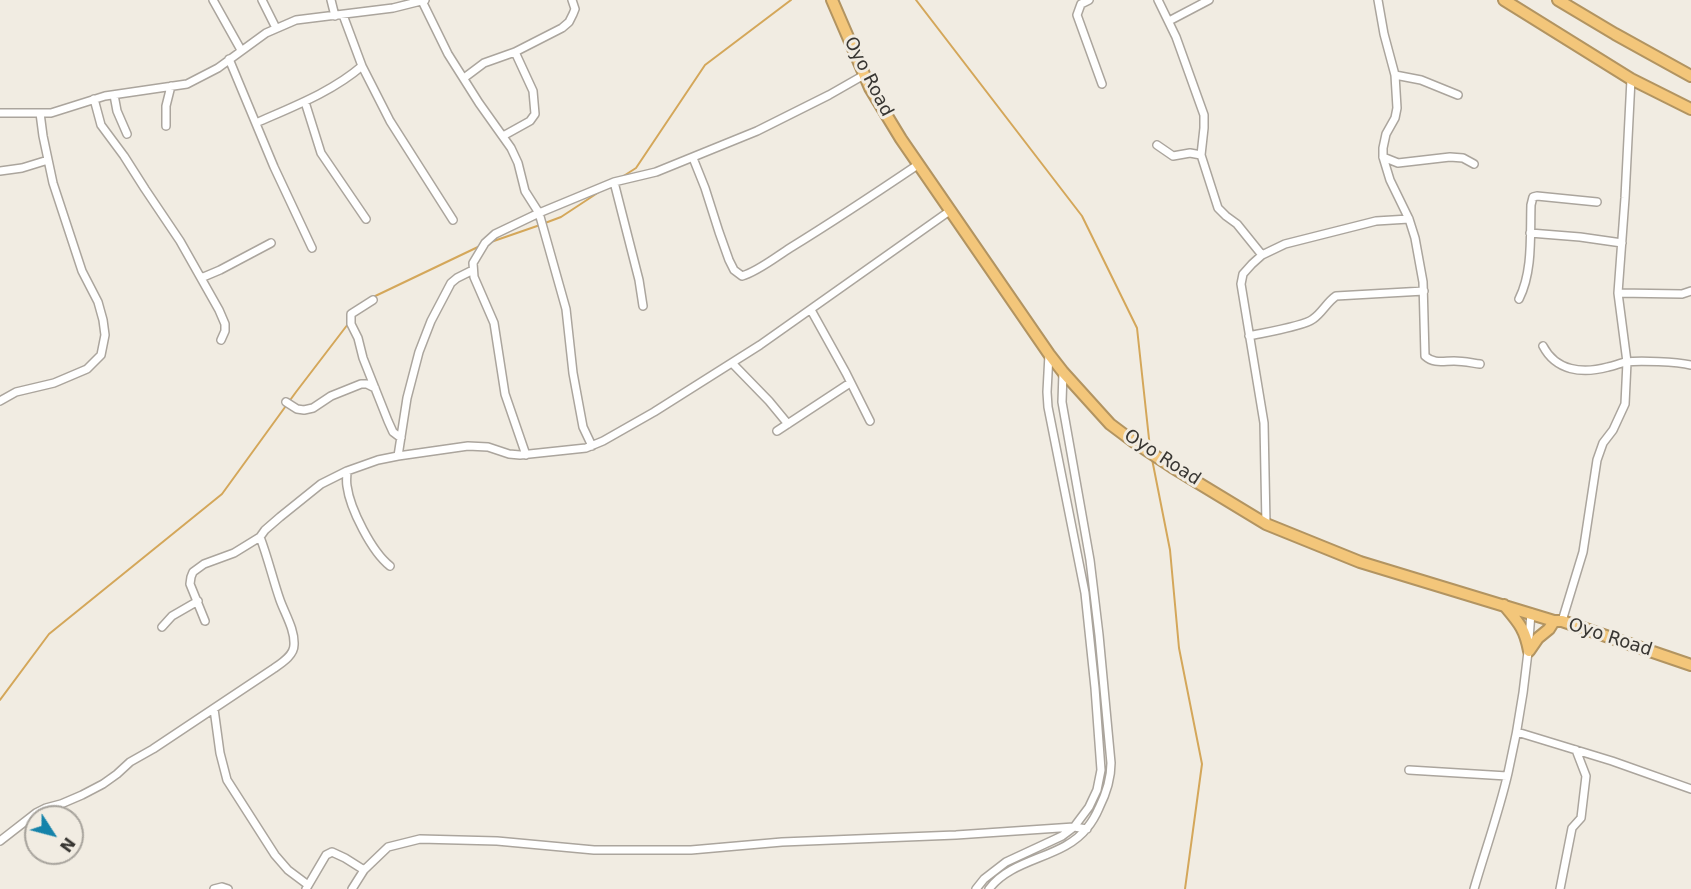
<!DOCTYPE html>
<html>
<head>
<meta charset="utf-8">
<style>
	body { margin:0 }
	#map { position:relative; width:1691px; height:889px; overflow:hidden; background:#f1ece2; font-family:"DejaVu Sans",sans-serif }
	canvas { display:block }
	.north { position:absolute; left:24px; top:805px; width:60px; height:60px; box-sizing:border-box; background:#f1ece2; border:2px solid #a7a39c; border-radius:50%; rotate:126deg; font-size:16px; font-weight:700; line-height:24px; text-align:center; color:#383632 }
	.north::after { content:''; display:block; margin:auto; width:21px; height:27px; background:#1583aa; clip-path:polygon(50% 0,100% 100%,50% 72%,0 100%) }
</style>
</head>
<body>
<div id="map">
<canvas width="1691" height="889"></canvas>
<div class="north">N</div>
</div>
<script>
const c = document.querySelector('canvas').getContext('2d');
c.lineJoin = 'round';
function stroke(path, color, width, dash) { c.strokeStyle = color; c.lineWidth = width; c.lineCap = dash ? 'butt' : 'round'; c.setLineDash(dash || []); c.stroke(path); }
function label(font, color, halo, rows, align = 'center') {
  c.font = font + ' "DejaVu Sans",sans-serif'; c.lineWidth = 6; c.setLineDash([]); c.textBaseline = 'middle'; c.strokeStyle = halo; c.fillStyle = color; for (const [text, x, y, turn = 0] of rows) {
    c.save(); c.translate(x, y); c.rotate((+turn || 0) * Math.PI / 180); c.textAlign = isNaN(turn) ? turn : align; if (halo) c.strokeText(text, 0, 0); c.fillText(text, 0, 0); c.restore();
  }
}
stroke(new Path2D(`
	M916,0l166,216 55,112 13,120
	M622,177l14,-9 69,-103 86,-65
	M545,223l16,-6 38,-25
	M488,243l52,-18
	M369,299l111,-53
	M1152,459l18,91 9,98 23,116 -17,125
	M0,700l49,-66 173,-140 74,-102 52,-68`), '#d4a75a', 2);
const minor = new Path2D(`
	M213,0l28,50
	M262,0l14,28
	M331,0l4,16
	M1089,0l-8,4 -4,11 25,69
	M1158,0l18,37 28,78v13l-3,27 17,53 8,8 11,8 25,31
	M1378,0l6,34 11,41 2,33 -2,10 -9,16 -3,14v9l7,23 19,39 6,19 8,44 2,74c9,8 18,5 29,5 9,0 18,2 26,3
	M422,1l26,53 31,49 32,45 7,15 7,28 14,22 27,96 7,64 10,54 9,19
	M343,15l19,51 28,55 63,99
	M1169,21l40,-21
	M229,59l45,108 38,81
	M1395,75l26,5 37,15
	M464,78l20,-15 31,-11 47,-24 7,-6 4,-8 2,-5 -3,-9
	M114,95l3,16 10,23
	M94,99l7,26 23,31 21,33 35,52 39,69 6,14v7l-4,9
	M305,102l16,51 45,66
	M0,113h51l54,-17 82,-12 31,-16 48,-35 30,-13 97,-12 32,-8
	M256,123c36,-16 76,-31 106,-57
	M166,126v-20l5,-20
	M503,136l27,-15 5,-7 -2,-23 -18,-39
	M1157,145l16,11 17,-3 11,2
	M1383,157l15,6 52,-6 13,1 11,6
	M693,158l12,30 14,44 10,28 5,10 8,6c15,-4 34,-19 48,-28 44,-27 86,-55 129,-84
	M0,171l22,-3 26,-8
	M614,182l25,98 4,26
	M1530,233l50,4 42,6
	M201,278l19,-8 51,-27
	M1618,293l64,1 9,-3
	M1519,299c14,-28 11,-63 12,-94l2,-8 4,-1 60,6
	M373,300l-22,14v10l7,14 5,20 25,63 5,11 8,6
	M811,310l35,63 24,48
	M1249,336c13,-3 56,-10 64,-17 9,-6 14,-17 23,-23l88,-5
	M1543,346c13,25 39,28 65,21 6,-1 12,-4 18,-5 14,-2 51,0 65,3
	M732,363l37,38 19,23
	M0,401l16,-9 38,-9 33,-14 14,-14 4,-20 -2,-15 -5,-18 -16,-31 -29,-88 -10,-47 -3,-23
	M286,402l11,7 7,1 9,-2 18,-12 30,-12h6l8,4
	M777,431l73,-48
	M526,455l-21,-61 -11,-71 -20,-46 -1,-14 12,-20 10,-9 44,-21 75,-31 42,-10 101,-41 72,-36 35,-20
	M398,456l9,-58 12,-46 12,-31 20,-38 6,-5 16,-8
	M347,471c0,5 -1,10 0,15 3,23 25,66 43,80
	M1266,524l-2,-101 -23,-139 2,-10 9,-10 10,-9 23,-11 91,-23 33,-2
	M205,621l-15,-37 1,-7 2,-5 11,-8 30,-11 26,-16 5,-7 15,-13 41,-33 26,-13 31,-11 20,-4 70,-10 20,1 21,7 11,1 66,-7 17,-7 51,-29 106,-67 191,-135
	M1562,621l21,-69 14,-92 6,-17 10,-13 12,-26 2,-42 -9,-69 7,-95 6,-119
	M162,627l10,-11 26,-15
	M214,709l6,44 7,27 48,75 13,15 20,15
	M1517,732l95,29 79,28
	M1409,770l98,6
	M0,841l36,-28 10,-5 15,-4 21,-9 21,-11 14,-10 13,-12 23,-13 120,-80c7,-5 21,-13 21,-24 1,-15 -9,-31 -14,-45 -7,-20 -12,-42 -20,-63
	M214,889l8,-2 6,2
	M306,889l20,-34 6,-3 13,6 19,12
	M352,889l12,-19 24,-23 32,-8 77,2 97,9h97l91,-8 174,-7 118,-8 13,2
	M976,889l8,-10 22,-17 56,-26 12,-9 15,-20 8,-17 4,-20 -6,-82 -10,-95 -37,-186 -1,-15 2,-38
	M989,889c24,-32 74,-30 98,-61 5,-6 9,-13 12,-20 7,-14 12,-29 12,-45l-12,-128 -9,-75 -28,-158 1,-30
	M1474,889c11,-38 25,-77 34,-116 12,-52 20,-106 23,-160
	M1560,889l12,-61 9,-10 5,-42 -10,-26`);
const highway = new Path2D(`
	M832,0l38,88 31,51 148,215 14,18 47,52 24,18 38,25 94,57 94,38 194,59h8l129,44
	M1504,0l127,79 60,30
	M1558,0l57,34 76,42
	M1504,605c15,18 21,24 25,46
	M1529,651l9,-13 11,-9 5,-8`);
stroke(minor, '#aba59d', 10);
stroke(highway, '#b29461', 14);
stroke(minor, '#fff', 7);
stroke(highway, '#f3c67a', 10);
label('18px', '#383632', '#f1ece2', [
	["Oyo Road",868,77,63],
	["Oyo Road",1162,458,33],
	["Oyo Road",1610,638,18]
]);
</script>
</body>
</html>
